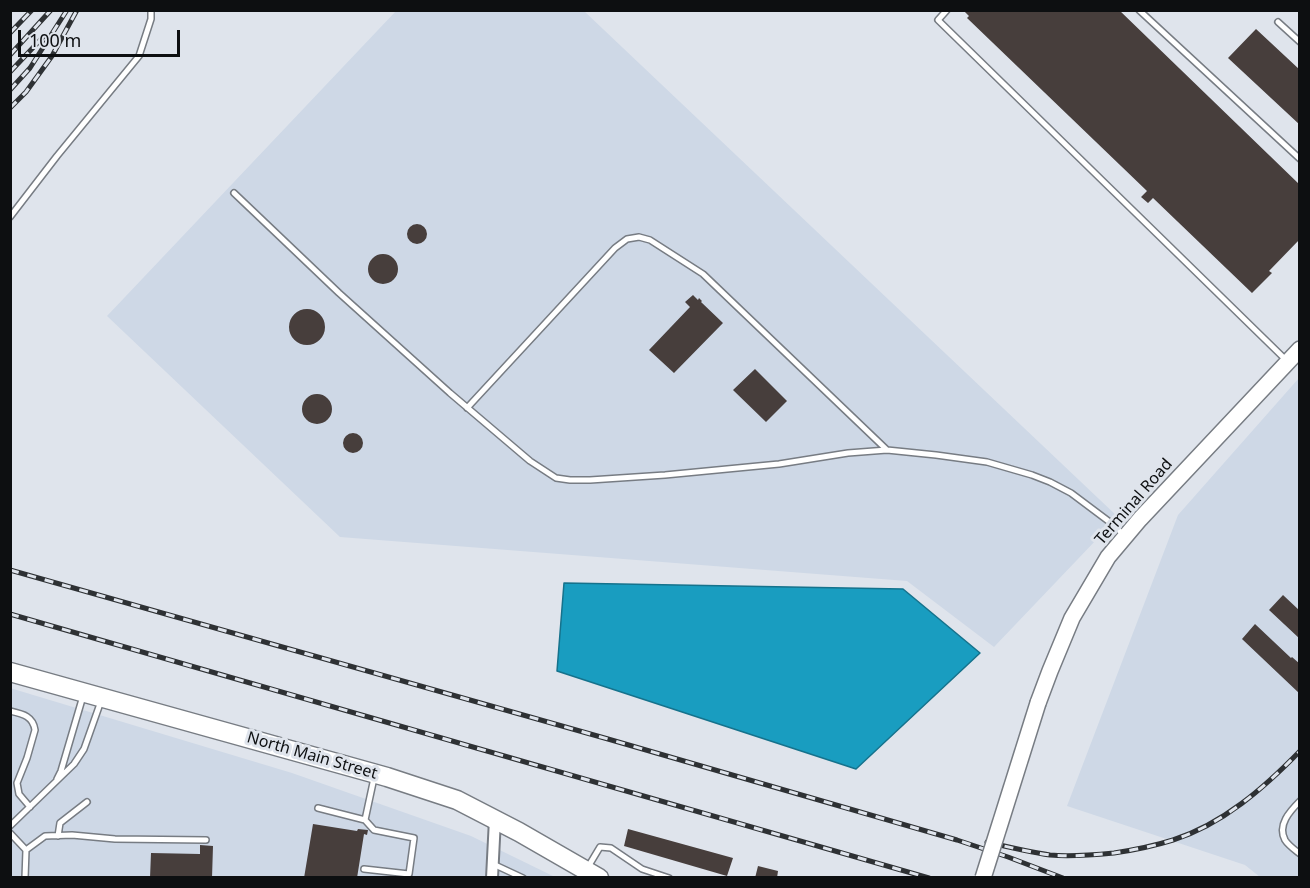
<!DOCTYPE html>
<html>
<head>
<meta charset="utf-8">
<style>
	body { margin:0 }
	#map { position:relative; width:1310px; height:888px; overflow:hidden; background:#dfe4ec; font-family:"Noto Sans",sans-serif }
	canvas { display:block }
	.frame { position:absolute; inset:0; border:12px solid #0d0f11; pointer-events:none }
	.scale { position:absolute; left:18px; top:30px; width:162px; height:27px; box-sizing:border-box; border:3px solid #0d0f11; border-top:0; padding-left:8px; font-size:18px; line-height:21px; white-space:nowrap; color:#0d0f11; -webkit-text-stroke:4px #dfe4ec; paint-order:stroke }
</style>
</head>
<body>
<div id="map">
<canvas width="1310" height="888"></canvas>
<div class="frame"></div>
<div class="scale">100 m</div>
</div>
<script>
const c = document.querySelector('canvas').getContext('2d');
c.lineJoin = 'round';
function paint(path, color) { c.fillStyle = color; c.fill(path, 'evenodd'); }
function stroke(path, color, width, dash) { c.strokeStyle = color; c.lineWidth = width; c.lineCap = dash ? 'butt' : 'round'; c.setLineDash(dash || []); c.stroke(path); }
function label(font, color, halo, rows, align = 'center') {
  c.font = font + ' "Noto Sans",sans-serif'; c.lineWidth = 6; c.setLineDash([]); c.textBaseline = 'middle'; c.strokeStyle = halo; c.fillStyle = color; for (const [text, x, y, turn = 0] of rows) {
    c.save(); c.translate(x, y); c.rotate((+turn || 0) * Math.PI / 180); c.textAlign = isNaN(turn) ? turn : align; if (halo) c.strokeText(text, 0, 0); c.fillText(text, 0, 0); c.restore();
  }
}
paint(new Path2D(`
	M396,11h188l534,506 -124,130 -87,-66 -567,-44 -233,-221z
	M1299,378v499h-39l-15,-12 -178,-59 111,-291z
	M10,688l282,85 179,63 84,41h-544z`), '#ced8e6');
const water = new Path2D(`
	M564,583l339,6 77,64 -124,116 -299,-98z`);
paint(water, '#199dc0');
stroke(water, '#15728c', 1.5);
paint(new Path2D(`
	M963,10h156l181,175v54l-31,32 3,2 -20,20 -99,-95 -5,5 -7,-6 6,-6 -180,-173 2,-2z
	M1256,29l44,41v55l-72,-67z
	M407 234a10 10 0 1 1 20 0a10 10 0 1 1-20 0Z
	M368 269a15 15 0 1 1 30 0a15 15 0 1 1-30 0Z
	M693,295l5,5 1,-2 3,3 -1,1 22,21 -49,50 -25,-23 41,-43 -5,-5z
	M289 327a18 18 0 1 1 36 0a18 18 0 1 1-36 0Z
	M755,369l32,32 -21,21 -33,-32z
	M302 409a15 15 0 1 1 30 0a15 15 0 1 1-30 0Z
	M343 443a10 10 0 1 1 20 0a10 10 0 1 1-20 0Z
	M1283,595l17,16v28l-31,-29z
	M1255,624l36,34 1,-1 8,7v30l-58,-55z
	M313,824l44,7 1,-2 10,1 -1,5 -3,-1 -7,44h-53z
	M628,829l105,29 -6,18 -103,-30z
	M200,845l13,1 -1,32h-62l1,-25 49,1z
	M758,866l20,5 -1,7h-22z`), '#473e3c');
const service = new Path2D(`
	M947,10l-9,10 348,340
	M1139,10l161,149
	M1278,22l22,20
	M234,193l105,100 111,100 80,68 26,17 14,2h20l75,-5 114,-11 69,-11 39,-3 49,5 51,7 45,13 18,7 21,11 40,30 13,12
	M10,217l47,-61 82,-100 12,-37v-9
	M467,408l148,-160 12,-9 12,-2 11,3 53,34 184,176
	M10,711c13,3 23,5 25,19l-8,28 -10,25 2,11 11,13
	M57,779l4,-8 22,-75
	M1300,801c-10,10 -23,24 -15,39 3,5 10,10 15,14
	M318,808l47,12 9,-42
	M10,826l64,-62 10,-15 17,-48
	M10,833l16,17 -1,28
	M58,836l2,-13 27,-21
	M26,850l19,-14 27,-1 43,4 91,1
	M493,864l30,14
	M588,867l12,-20 11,1 31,21 27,9
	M364,869l45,5 5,-36 -40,-8 -9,-10`);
const minor = new Path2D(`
	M492,878l3,-59`);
const secondary = new Path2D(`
	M1038,703l12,-32 22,-53 36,-61 32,-38 160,-170`);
const primary = new Path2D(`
	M10,672l377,105 70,23 62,32 80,46`);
stroke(service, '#777c83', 8);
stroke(minor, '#777c83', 14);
stroke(secondary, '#777c83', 18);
stroke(primary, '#777c83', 21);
stroke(service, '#fff', 5);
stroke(minor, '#fff', 10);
stroke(secondary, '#fff', 15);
stroke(primary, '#fff', 18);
const rail = new Path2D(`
	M10,33l22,-23
	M10,55l41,-45
	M10,72l33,-35
	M10,90l20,-22 37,-58
	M10,108l16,-16 26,-36 25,-46
	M10,570l598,169 349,101 51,17 55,21
	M10,614l919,264
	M987,842c21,5 42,10 63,13 21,2 43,0 64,-2 20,-3 40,-7 59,-13 50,-16 91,-52 127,-89`);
stroke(rail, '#2e3134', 5);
stroke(rail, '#dfe4ec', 3, [9]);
const secondaryBridge = new Path2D(`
	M983,878l55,-175`);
stroke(secondaryBridge, '#777c83', 18, []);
stroke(secondaryBridge, '#fff', 15);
label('16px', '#0d0f11', '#dfe4ec', [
	["Terminal Road",1134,502,-49],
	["North Main Street",312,756,16]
]);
</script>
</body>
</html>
